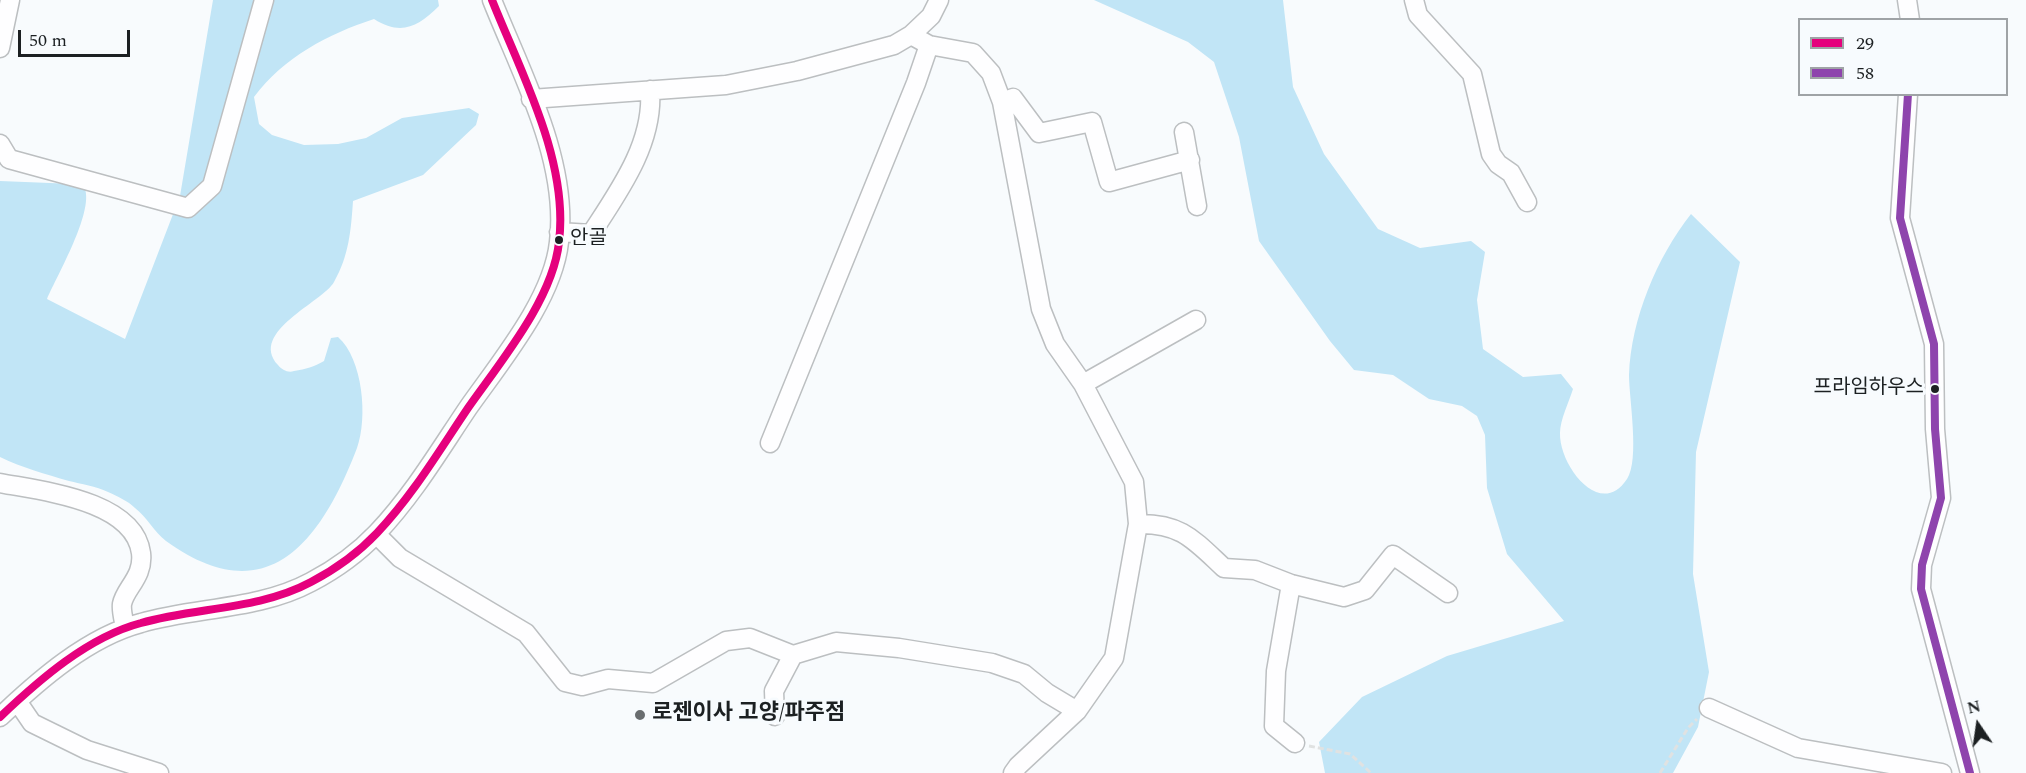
<!DOCTYPE html>
<html>
<head>
<meta charset="utf-8">
<style>
	body { margin:0 }
	#map { position:relative; width:2026px; height:773px; overflow:hidden; background:#f8fbfd; font-family:Spectral,serif }
	canvas { display:block }
	.legend { position:absolute; left:1798px; top:18px; width:210px; height:78px; box-sizing:border-box; background:#f7fbfe; border:2px solid #9fa3a6; margin:0; padding:8px 10px; list-style:none; font-size:18px; color:#1c2022 }
	.legend li { display:flex; align-items:center; gap:12px; height:30px }
	.legend b { width:30px; border:2px solid #9fa3a6 }
	.north { position:absolute; left:1948px; top:695px; width:60px; height:60px; -webkit-text-stroke:4px #f7fbfe; paint-order:stroke; rotate:347deg; font-size:16px; font-weight:700; line-height:24px; text-align:center; color:#1c2022 }
	.north::after { content:''; display:block; margin:auto; width:21px; height:27px; background:#1c2022; clip-path:polygon(50% 0,100% 100%,50% 72%,0 100%) }
	.scale { position:absolute; left:18px; top:30px; width:112px; height:27px; box-sizing:border-box; border:3px solid #1c2022; border-top:0; padding-left:8px; font-size:18px; line-height:21px; white-space:nowrap; color:#1c2022; -webkit-text-stroke:4px #f7fbfe; paint-order:stroke }
</style>
</head>
<body>
<div id="map">
<canvas width="2026" height="773"></canvas>
<ul class="legend">
<li><b style="height:8px;background:#e5007d"></b>29</li>
<li><b style="height:8px;background:#8e44ad"></b>58</li>
</ul>
<div class="north">N</div>
<div class="scale">50 m</div>
</div>
<script>
const c = document.querySelector('canvas').getContext('2d');
c.lineJoin = 'round';
function paint(path, color) { c.fillStyle = color; c.fill(path, 'evenodd'); }
function stroke(path, color, width, dash) { c.strokeStyle = color; c.lineWidth = width; c.lineCap = dash ? 'butt' : 'round'; c.setLineDash(dash || []); c.stroke(path); }
function label(font, color, halo, rows, align = 'center') {
  c.font = font + ' Spectral,"Noto Sans KR",serif'; c.lineWidth = 6; c.setLineDash([]); c.textBaseline = 'middle'; c.strokeStyle = halo; c.fillStyle = color; for (const [text, x, y, turn = 0] of rows) {
    c.save(); c.translate(x, y); c.rotate((+turn || 0) * Math.PI / 180); c.textAlign = isNaN(turn) ? turn : align; if (halo) c.strokeText(text, 0, 0); c.fillText(text, 0, 0); c.restore();
  }
}
paint(new Path2D(`
	M213,0h225l1,6c-21,21 -38,30 -65,13 -46,15 -90,38 -120,78l5,27 13,11 32,10 34,-1 28,-6 36,-20 67,-10 10,6 -3,11 -53,50 -70,26c-2,29 -4,55 -19,81 -11,20 -86,50 -56,83 4,5 10,8 16,6 12,-2 20,-4 30,-10l7,-23 7,-1c25,22 30,81 19,111 -36,94 -90,166 -191,93 -12,-9 -19,-24 -31,-33 -7,-7 -18,-12 -27,-16 -12,-6 -27,-8 -39,-11 -24,-7 -46,-13 -69,-24v-276l75,3 10,5c8,24 -27,85 -38,110l78,40 55,-143z
	M1094,0h189l10,87 31,67 54,75 42,19 51,-7 14,11 -8,48 6,49 40,28 38,-3 12,15c-4,13 -13,31 -13,44 -1,32 40,87 67,46 13,-19 2,-81 2,-104 2,-56 28,-118 62,-161l49,48 -44,190 -3,122 16,98 -11,55 -25,46h-348l-6,-31 43,-45 85,-41 117,-35 -57,-67 -20,-66 -2,-53 -8,-19 -15,-10 -33,-7 -36,-24 -39,-5 -24,-29 -71,-100 -20,-104 -25,-75 -26,-20z`), '#c1e5f6');
const minor = new Path2D(`
	M1414,0l4,15 54,59 19,80 7,10 13,9 16,29
	M1907,0l3,20
	M911,35l18,10 44,8 18,20 11,29 39,207 14,35 28,40 51,98 4,42 -24,134 -37,53 -59,55 -5,7
	M0,48l10,-48
	M1908,94l-8,124 34,126 1,85 6,69 -19,67 -1,24 49,184
	M531,99l195,-14 71,-14 97,-26 17,-10 20,-19 8,-16
	M1002,102l11,-4 26,35 53,-11 17,60 81,-22
	M1184,132l13,74
	M0,144l9,15 179,49 24,-22 52,-186
	M559,232l32,2c28,-43 63,-91 59,-144
	M1083,384l113,-64
	M770,443l146,-360 13,-38
	M0,483c41,8 134,17 141,70 3,24 -16,35 -19,51 -1,7 2,17 3,23
	M1138,524c43,-1 56,16 86,44l31,2 36,14 53,13 21,-7 28,-35 55,38
	M376,534l24,24 126,75 39,49 17,4 26,-7 45,4 73,-42 24,-3 43,17 43,-13 63,6 93,15 32,11 23,19 30,18
	M1291,584l-15,87 -2,55 21,17
	M17,701l15,22 55,27 72,23
	M1709,708l89,40 144,25
	M775,716l-1,-25 19,-36
	M0,717c39,-37 88,-80 141,-94 55,-16 118,-13 170,-41 23,-12 48,-30 66,-49 36,-38 62,-82 91,-125 33,-47 85,-109 91,-166 10,-81 -38,-169 -67,-242`);
stroke(minor, '#bcbfc1', 21);
stroke(new Path2D(`
	M1309,746l41,8 21,19
	M1660,773l28,-45 9,-9`), '#e0e2e2', 3, [6, 3]);
stroke(minor, '#fefeff', 18);
stroke(new Path2D(`
	M0,717c39,-37 88,-80 141,-94 55,-16 118,-13 170,-41 23,-12 48,-30 66,-49 36,-38 62,-82 91,-125 33,-47 85,-109 91,-166 10,-81 -38,-169 -67,-242`), '#e5007d', 8);
stroke(new Path2D(`
	M1908,94l-8,124 34,126 1,85 6,69 -19,67 -1,24 49,184`), '#8e44ad', 8);
for (const [x, y, r, color] of [
	[559,240,5,"#1c2022"],
	[1935,389,5,"#1c2022"],
	[640,715,6,"#696d6f"]
]) { const dot = new Path2D(); dot.arc(x, y, r, 0, 2 * Math.PI); c.fillStyle = color; c.fill(dot); stroke(dot, '#f7fbfe', 2); }
label('20px', '#1c2022', '#f7fbfe', [
	["안골",570,240],
	["프라임하우스",1924,389,"right"]
], 'left');
label('bold 22px', '#1c2022', '#f7fbfe', [
	["로젠이사 고양/파주점",652,715]
], 'left');
</script>
</body>
</html>
